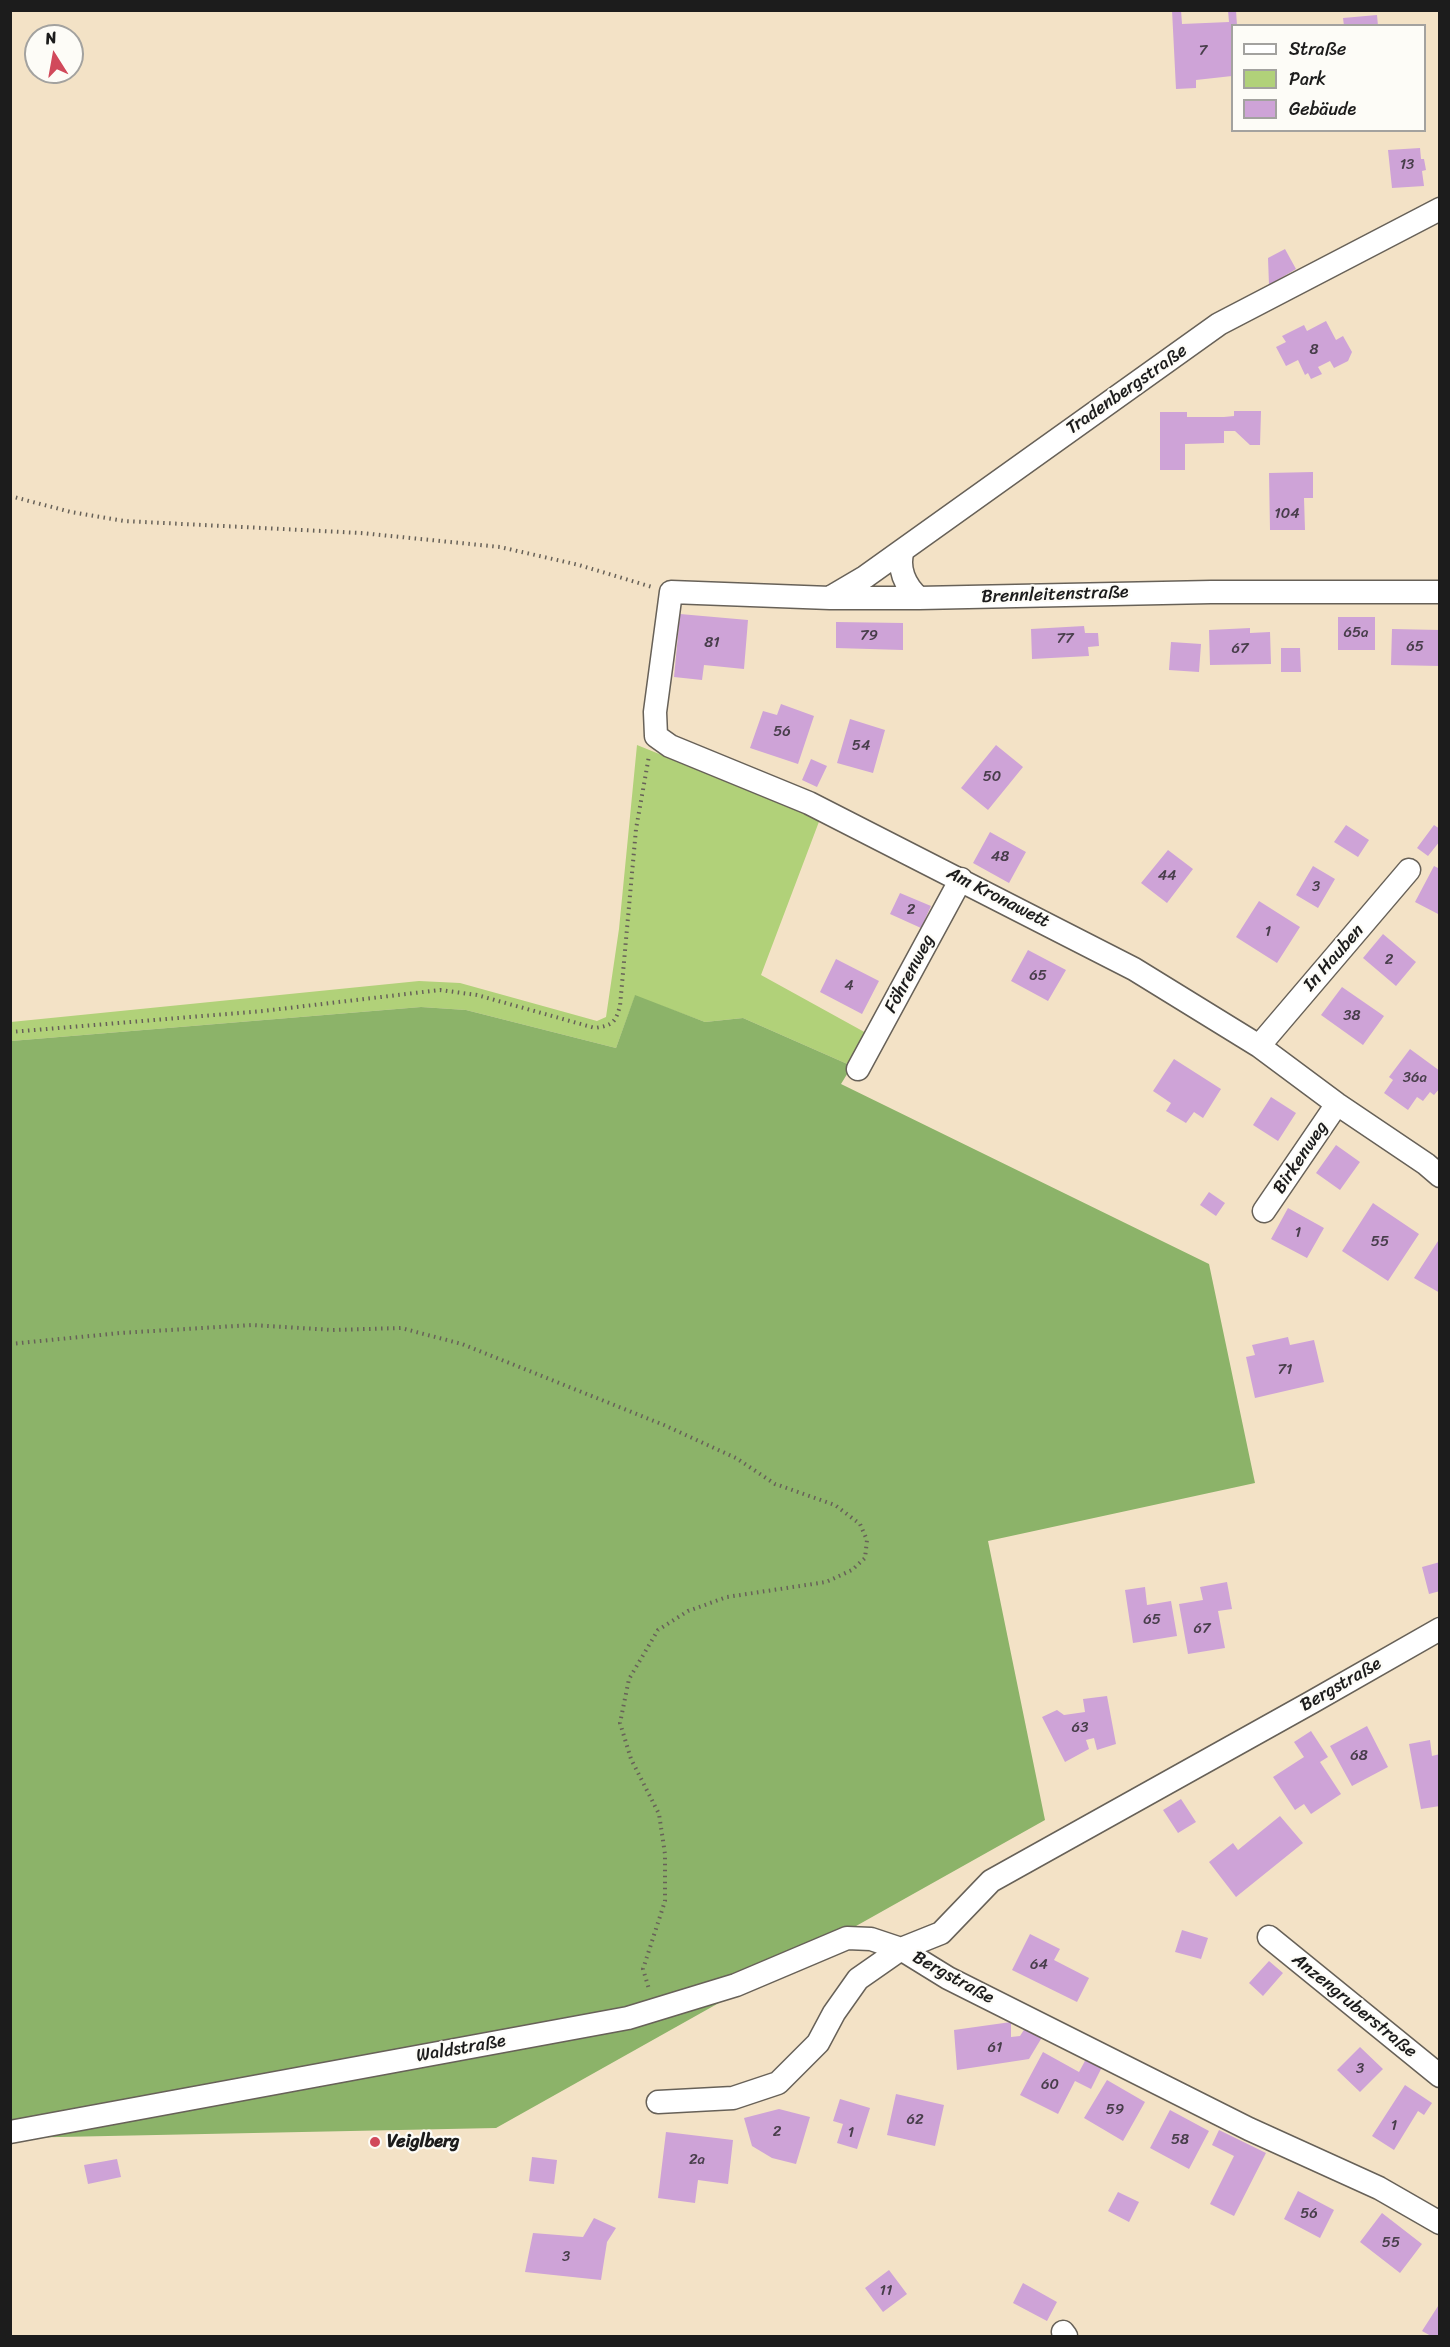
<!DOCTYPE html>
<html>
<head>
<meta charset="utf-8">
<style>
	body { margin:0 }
	#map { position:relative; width:1450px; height:2347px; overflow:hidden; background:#f3e2c6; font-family:Sriracha,sans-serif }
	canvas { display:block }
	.frame { position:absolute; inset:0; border:12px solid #1c1c1c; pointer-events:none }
	.legend { position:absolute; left:1231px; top:24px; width:195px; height:108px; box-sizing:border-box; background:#fdfcf7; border:2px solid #a3a29f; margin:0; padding:8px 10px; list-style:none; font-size:18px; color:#1c1c1c }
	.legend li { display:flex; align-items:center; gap:12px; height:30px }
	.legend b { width:30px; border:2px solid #a3a29f }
	.north { position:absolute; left:24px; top:24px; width:60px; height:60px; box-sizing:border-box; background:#fdfcf7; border:2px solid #a3a29f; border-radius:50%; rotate:349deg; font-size:16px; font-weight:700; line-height:24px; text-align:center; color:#1c1c1c }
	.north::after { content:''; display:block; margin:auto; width:21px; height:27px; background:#d1495b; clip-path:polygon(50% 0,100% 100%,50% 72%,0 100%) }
</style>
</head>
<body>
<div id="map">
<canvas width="1450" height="2347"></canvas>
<div class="frame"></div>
<ul class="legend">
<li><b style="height:8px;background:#fff"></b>Straße</li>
<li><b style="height:16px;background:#b1d179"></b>Park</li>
<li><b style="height:16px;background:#cea3d7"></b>Gebäude</li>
</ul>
<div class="north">N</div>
</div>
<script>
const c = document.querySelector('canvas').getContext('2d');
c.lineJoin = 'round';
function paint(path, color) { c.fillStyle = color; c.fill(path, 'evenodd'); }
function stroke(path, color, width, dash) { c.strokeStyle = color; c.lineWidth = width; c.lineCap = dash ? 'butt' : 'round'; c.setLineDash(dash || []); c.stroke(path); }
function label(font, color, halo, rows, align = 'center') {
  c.font = font + ' Sriracha,sans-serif'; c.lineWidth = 4.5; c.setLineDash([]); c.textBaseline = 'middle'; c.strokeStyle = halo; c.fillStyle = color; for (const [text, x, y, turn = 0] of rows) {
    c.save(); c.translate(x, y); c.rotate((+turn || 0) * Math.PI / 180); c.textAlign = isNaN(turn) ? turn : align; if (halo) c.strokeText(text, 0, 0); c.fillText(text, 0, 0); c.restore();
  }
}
paint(new Path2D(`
	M637,745l183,74 -59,156 107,59 -16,32 -109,-48 -38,4 -70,-26 -19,52 -150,-38 -45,-3 -410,34v-19l408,-41 41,2 137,38 9,-4 13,-88z`), '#b1d179');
paint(new Path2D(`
	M635,995l70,27 38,-4 109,48 -11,18 368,180 46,219 -267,58 57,279 -549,308 -485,10v-1097l410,-34 45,3 150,38z`), '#8cb369');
paint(new Path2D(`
	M1172,10h9l1,14 47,-2 -1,-12h8l1,16h-5v50l-36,4v8l-20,1z
	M1377,15l1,11h-34l-1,-8z
	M1420,148l1,11h3l2,11 -4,1 2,15 -32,2 -4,-38z
	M1285,249l11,20 -27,16 -1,-27z
	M1326,321l10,19 7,-4 9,16 -4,9 -14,7 -4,-7 -12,6 4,7 -11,5 -3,-6 -3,2 -7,-15 -12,6 -10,-19 10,-5 -4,-6 22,-11 3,6z
	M1234,411h27l-1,34h-10l-15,-14h-11v12l-39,1v26h-25v-58h27v5h37l10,-1z
	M1313,472v26h-9l1,32h-35l-1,-57z
	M680,614l68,6 -4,49 -40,-4 -2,15 -28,-3z
	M1338,617h37v33h-37z
	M836,622l67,1v27l-67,-2z
	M1084,626l1,7h13l1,13 -11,1 1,9 -57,3 -1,-30z
	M1250,628v5l20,-1 1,32 -61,1 -1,-35z
	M1392,629l48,1v36l-49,-1z
	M1171,642l30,2 -2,28 -30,-2z
	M1281,648h19l1,24h-20z
	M781,704l33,12 -16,48 -48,-16 13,-37 14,4z
	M850,719l35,11 -12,43 -36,-10z
	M996,745l27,22 -35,43 -27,-22z
	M811,759l16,7 -10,21 -15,-7z
	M1346,825l23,15 -11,17 -24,-15z
	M1434,825l6,4v12l-12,15 -11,-8z
	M990,832l36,20 -17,31 -36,-20z
	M1168,850l25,19 -26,34 -26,-20z
	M1313,866l22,13 -17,29 -22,-13z
	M1434,866l6,3v46l-25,-13z
	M900,893l31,13 -10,22 -31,-14z
	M1259,901l41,26 -23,36 -41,-26z
	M1383,934l33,28 -20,24 -33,-28z
	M1028,950l38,20 -18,31 -37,-20z
	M836,959l43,22 -17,33 -42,-22z
	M1342,987l42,29 -21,29 -42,-30z
	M1410,1049l30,22v17l-6,7 -4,-3 -7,9 -6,-4 -9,13 -24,-17 9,-13 -4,-3z
	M1174,1059l47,30 -18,29 -9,-6 -8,11 -20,-12 5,-8 -18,-12z
	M1271,1097l25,16 -18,28 -25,-16z
	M1336,1145l24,17 -20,28 -24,-17z
	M1209,1192l16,11 -9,13 -16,-11z
	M1373,1203l46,31 -31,47 -46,-30z
	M1288,1208l36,20 -17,30 -36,-19z
	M1440,1238v55l-26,-15z
	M1288,1337l2,8 24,-5 10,42 -69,16 -9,-41 9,-2 -3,-10z
	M1440,1562v29l-11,3 -7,-27z
	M1227,1582l5,27 -14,2 7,37 -37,6 -9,-50 24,-4 -3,-13z
	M1145,1587l2,18 24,-4 6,35 -44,7 -8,-53z
	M1107,1696l9,48 -19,6 -3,-12 -8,2 3,9 -24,13 -23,-45 15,-7 7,5 21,-3 -2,-13z
	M1367,1726l21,41 -36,19 -22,-40z
	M1311,1731l17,26 -8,5 21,32 -30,20 -7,-10 -9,6 -22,-33 31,-20 -10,-15z
	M1430,1740l2,16 8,-2v52l-19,3 -12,-65z
	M1181,1799l15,23 -18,11 -15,-23z
	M1280,1816l23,27 -67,54 -27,-35 24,-19 5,7z
	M1182,1930l26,8 -7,21 -26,-7z
	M1030,1934l30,15 -6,11 35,18 -12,24 -65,-32z
	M1269,1961l14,12 -20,23 -14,-13z
	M1011,2022v15l9,-1 7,-11 17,9 -15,25 -72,11 -3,-40z
	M1360,2047l23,22 -23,23 -23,-22z
	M1043,2052l36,20 7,-13 16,8 -11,22 -16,-8 -17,33 -38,-19z
	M1107,2080l38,22 -22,39 -39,-23z
	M1405,2085l27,18 -8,12 -6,-4 -24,39 -22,-14z
	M896,2094l48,11 -9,41 -48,-11z
	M840,2099l30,9 -13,41 -20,-6 6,-19 -10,-3z
	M779,2109l31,8 -14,47 -24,-6 -20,-12 -8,-28z
	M1170,2110l39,21 -20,38 -39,-21z
	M1219,2130l47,23 -32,63 -24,-12 24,-48 -22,-11z
	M666,2132l67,8 -5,44 -30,-4 -3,23 -37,-5z
	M532,2157l25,3 -3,24 -25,-3z
	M117,2159l4,18 -33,7 -4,-19z
	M1298,2191l36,19 -14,28 -36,-19z
	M1118,2192l21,10 -10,20 -21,-11z
	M1382,2213l40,31 -22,29 -40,-31z
	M594,2218l22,10 -9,14 -6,38 -76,-8 8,-39 50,4z
	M889,2270l18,24 -24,18 -18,-24z
	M1023,2283l34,19 -10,19 -34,-18z
	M1440,2303v33h-9l-9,-5z`), '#cea3d7');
const minor = new Path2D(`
	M903,550c-6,18 2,36 16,48
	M1440,592h-229l-292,6h-89l-159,-6 -16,120 1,24 14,10 139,57 325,166 125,77 78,58 89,60 14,12
	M831,597l34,-20 354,-253 221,-115
	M1259,1046l150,-176
	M858,1069l103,-190
	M1264,1211l73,-107
	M1269,1937l171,139
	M658,2102l75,-4 45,-15 40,-40 16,-30 24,-34 43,-30 40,-16 50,-52 321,-179 128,-73
	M10,2132l618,-114 108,-33 111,-47 24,1 30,10 47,29 301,151 130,59 61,35
	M1063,2332l3,4`);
stroke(minor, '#676158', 25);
stroke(new Path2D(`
	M10,496l61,16 53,9 237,12 139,14 79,18 73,22
	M10,1032l253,-21 177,-21 37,5 118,33c18,-3 20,-5 25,-22l16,-177 13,-73
	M10,1344l110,-11 132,-8 81,5 68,-2 61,16 202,81 72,33 39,26 60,21 25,19 7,16 -2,18 -13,12 -26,12 -99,15 -39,14 -30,19 -29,49 -9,44 11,36 28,55 6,40v47l-22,68 6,20`), '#676158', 4, [1.5, 4.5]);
stroke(minor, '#fff', 22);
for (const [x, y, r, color] of [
	[375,2142,6,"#d1495b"]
]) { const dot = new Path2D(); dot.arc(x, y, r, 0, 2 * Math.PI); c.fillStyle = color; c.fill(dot); stroke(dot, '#fdfcf7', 2); }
label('15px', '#483e4b', null, [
	["7",1203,51],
	["13",1407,165],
	["8",1314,350],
	["104",1287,514],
	["65a",1356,633],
	["79",869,636],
	["77",1065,639],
	["81",712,643],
	["65",1415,647],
	["67",1240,649],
	["56",782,732],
	["54",861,746],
	["50",992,777],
	["48",1000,857],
	["44",1167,876],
	["3",1316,887],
	["2",911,910],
	["1",1268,932],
	["2",1389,960],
	["65",1038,976],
	["4",849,986],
	["38",1352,1016],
	["36a",1415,1078],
	["1",1298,1233],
	["55",1380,1242],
	["71",1285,1370],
	["65",1152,1620],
	["67",1202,1629],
	["63",1080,1728],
	["68",1359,1756],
	["64",1039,1965],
	["61",995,2048],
	["3",1360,2069],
	["60",1050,2085],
	["59",1115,2110],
	["62",915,2120],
	["1",1394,2126],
	["2",777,2132],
	["1",851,2133],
	["58",1180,2140],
	["2a",697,2160],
	["56",1309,2214],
	["55",1391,2243],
	["3",566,2257],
	["11",886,2291]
]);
label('18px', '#1c1c1c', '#fdfcf7', [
	["Tradenbergstraße",1127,390,-35],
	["Brennleitenstraße",1055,595,-2],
	["Am Kronawett",998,898,27],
	["In Hauben",1334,958,-49],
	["Föhrenweg",910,974,-62],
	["Birkenweg",1301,1158,-56],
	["Bergstraße",1341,1685,-30],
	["Bergstraße",953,1978,29],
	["Anzengruberstraße",1354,2006,39],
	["Waldstraße",461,2049,-10]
]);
label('bold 18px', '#1c1c1c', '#fdfcf7', [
	["Veiglberg",387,2142]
], 'left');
</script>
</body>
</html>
